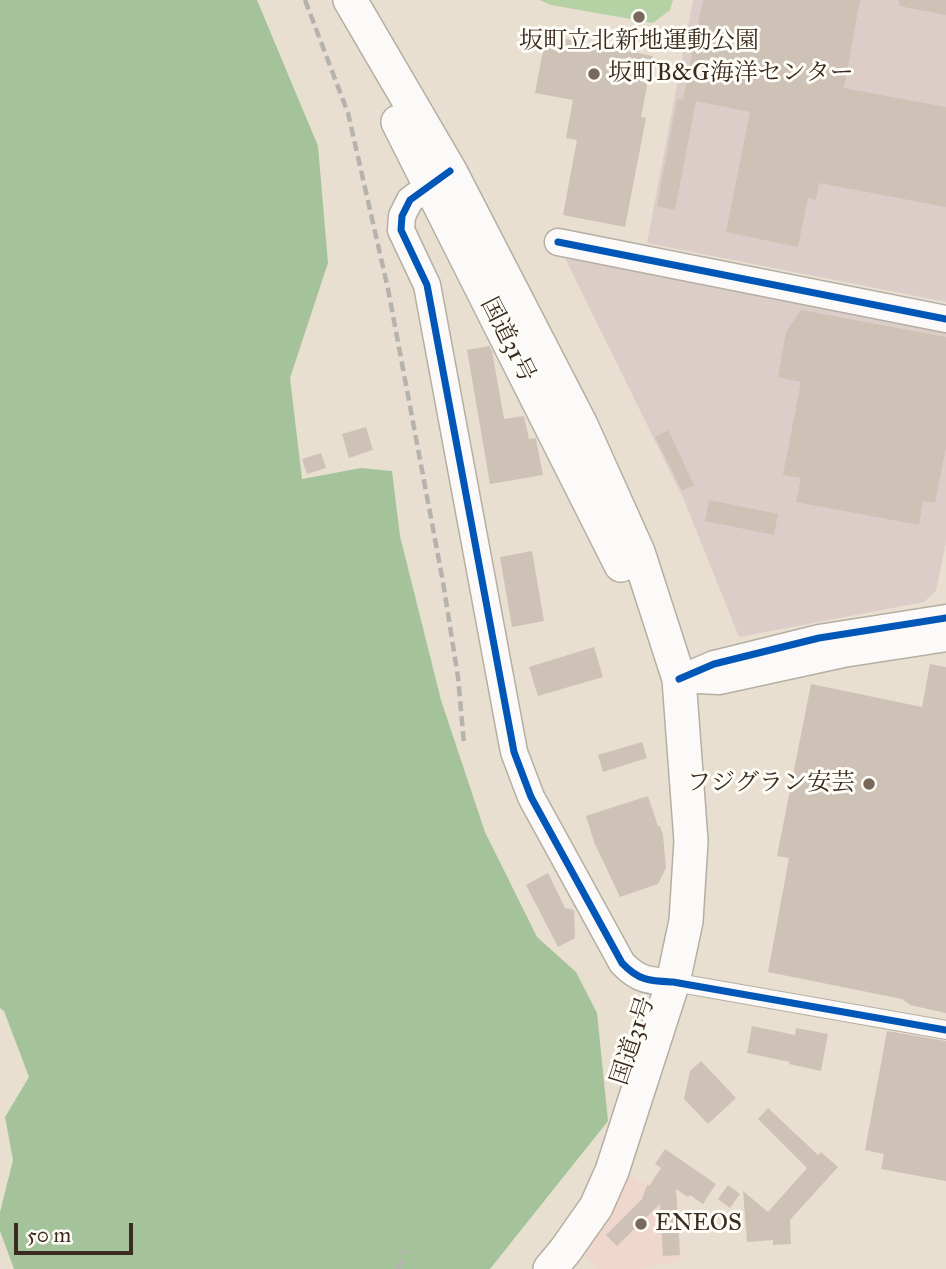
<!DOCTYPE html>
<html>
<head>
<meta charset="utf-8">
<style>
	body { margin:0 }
	#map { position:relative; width:946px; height:1269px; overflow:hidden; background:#e8dfd0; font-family:"IM FELL Great Primer",serif }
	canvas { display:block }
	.scale { position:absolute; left:14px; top:1223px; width:119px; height:32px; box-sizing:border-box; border:4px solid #3b2a1e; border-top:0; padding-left:9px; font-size:21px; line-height:24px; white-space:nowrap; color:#3b2a1e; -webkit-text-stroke:5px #fdfcf7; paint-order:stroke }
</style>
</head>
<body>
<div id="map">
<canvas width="946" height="1269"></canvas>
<div class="scale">50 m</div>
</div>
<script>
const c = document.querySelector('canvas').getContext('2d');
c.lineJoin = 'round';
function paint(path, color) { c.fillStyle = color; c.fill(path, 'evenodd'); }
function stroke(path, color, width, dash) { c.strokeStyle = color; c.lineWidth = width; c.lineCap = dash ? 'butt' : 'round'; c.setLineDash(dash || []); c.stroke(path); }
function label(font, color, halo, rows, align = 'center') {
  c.font = font + ' "IM FELL Great Primer","Noto Serif JP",serif'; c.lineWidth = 6; c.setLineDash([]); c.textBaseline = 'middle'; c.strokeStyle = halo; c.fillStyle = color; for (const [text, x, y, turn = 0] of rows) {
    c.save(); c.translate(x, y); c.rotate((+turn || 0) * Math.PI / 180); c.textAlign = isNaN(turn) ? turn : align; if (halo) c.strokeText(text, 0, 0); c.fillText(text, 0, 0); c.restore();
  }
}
paint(new Path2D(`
	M627,1172l11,8 40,17 3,64 -42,8h-40l-18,-18z`), '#f0d7cd');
paint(new Path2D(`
	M693,0h253v302l-299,-59z
	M565,258l381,74v210l-10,49 -12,11 -185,35 -55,-137z`), '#dccdc8');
paint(new Path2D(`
	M539,0h134l-3,10 -17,13 -102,-18z`), '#b4d2a3');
paint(new Path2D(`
	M0,0h257l61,146 10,117 -38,115 12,101 59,-11 31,3 8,65 41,164 44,132 52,105 39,35 21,41 11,108 -118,148h-476l-14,-38v-19l13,-52 -8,-43 24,-40 -25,-66 -4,-3z`), '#a5c39a');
paint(new Path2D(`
	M703,0h157l-16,88 102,19v100l-127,-24 -3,17 -8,-2 -10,49 -72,-15 24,-120 -54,-11 -21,109 -18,-4 20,-107 6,1z
	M899,0h47v15l-47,-9z
	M546,35l107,21 -12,61 5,1 -21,109 -62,-12 14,-75 -11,-2 7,-38 -38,-7z
	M801,310l145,27v110l-11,56 -12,-2 -4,24 -123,-23 5,-24 -18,-3 18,-93 -23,-5 8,-45z
	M489,346l3,5 12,68 20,-3 5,23 7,-1v1l7,36 -53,9 -23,-134z
	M366,427l7,23 -24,8 -7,-24z
	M668,430l26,55 -12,6 -27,-54z
	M321,453l5,15 -19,6 -5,-15z
	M709,500l69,14 -4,21 -69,-14z
	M532,551l12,70 -32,6 -12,-70z
	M594,647l9,30 -65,19 -9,-29z
	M930,664l16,3v346l-36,-8 -8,-6 -134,-27 21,-114 -12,-2 34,-172 111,23z
	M642,742l5,16 -44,14 -5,-17z
	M648,796l10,30h2l3,9 3,33 -8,16 -38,13 -26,-55 -8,-26z
	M548,873l17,35 9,2 1,28 -17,9 -32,-62z
	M752,1026l43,9 1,-7 32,6 -7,37 -32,-7 1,-2 -43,-9z
	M887,1031l59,10v140l-65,-12 3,-15 -19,-4z
	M701,1061l35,37 -28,26 -24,-25 6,-28z
	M768,1108l50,47 3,-3 17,15 -48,53 1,24 -18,1v-5l-26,2 -4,-51 25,21 39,-44 -49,-49z
	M665,1149l51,35 -13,20 -13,-9 -2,2 -12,-8 4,66 -17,1 -3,-52 -43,42 -11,-11 36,-36 5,-14 2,1 12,-18 -6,-4z
	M728,1185l12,9 -10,14 -12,-9z`), '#cec2b6');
const street = new Path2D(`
	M673,982l273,48`);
const secondary = new Path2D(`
	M444,175l-34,25 -8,16 -1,14 26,55 87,467 17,45 91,166c17,18 28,18 51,19
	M558,242l388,77
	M679,679l35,-15 105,-26 127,-20
	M698,680l21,1 124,-27 103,-16`);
const highway = new Path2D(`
	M350,0l100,171 131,254 57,127 41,127 12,162 -5,80 -13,61 -61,189 -16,36 -31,44 -15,18
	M398,122l223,443`);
stroke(street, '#b5aea3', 20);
stroke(secondary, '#b5aea3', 29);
stroke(highway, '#b5aea3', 36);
stroke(street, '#fcfaf8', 18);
stroke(secondary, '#fcfaf8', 26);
stroke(highway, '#fcfaf8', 33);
stroke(new Path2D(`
	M305,0l43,113 40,176 55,293 15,95 6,67
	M398,1269l7,-19`), '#b6b3af', 4.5, [10, 5]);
stroke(new Path2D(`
	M450,171l-40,29 -8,16 -1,14 26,55 87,467 17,45 91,166c17,18 28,18 51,19l273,48
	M558,242l388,77
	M679,679l35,-15 105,-26 127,-20`), '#0057b8', 7);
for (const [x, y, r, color] of [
	[639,17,7,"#78695c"],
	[594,74,7,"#78695c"],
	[869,784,7,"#78695c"],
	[641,1224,7,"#78695c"]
]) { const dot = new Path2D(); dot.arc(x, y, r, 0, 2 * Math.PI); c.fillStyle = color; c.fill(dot); stroke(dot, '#fdfcf7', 2.5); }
label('24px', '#3b2a1e', '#fdfcf7', [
	["坂町立北新地運動公園",639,42,"center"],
	["坂町B&G海洋センター",608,74],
	["フジグラン安芸",855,784,"right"],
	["ENEOS",655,1224]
], 'left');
label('24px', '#3b2a1e', '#fdfcf7', [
	["国道31号",507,340,63],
	["国道31号",634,1041,-72]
]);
</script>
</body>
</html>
